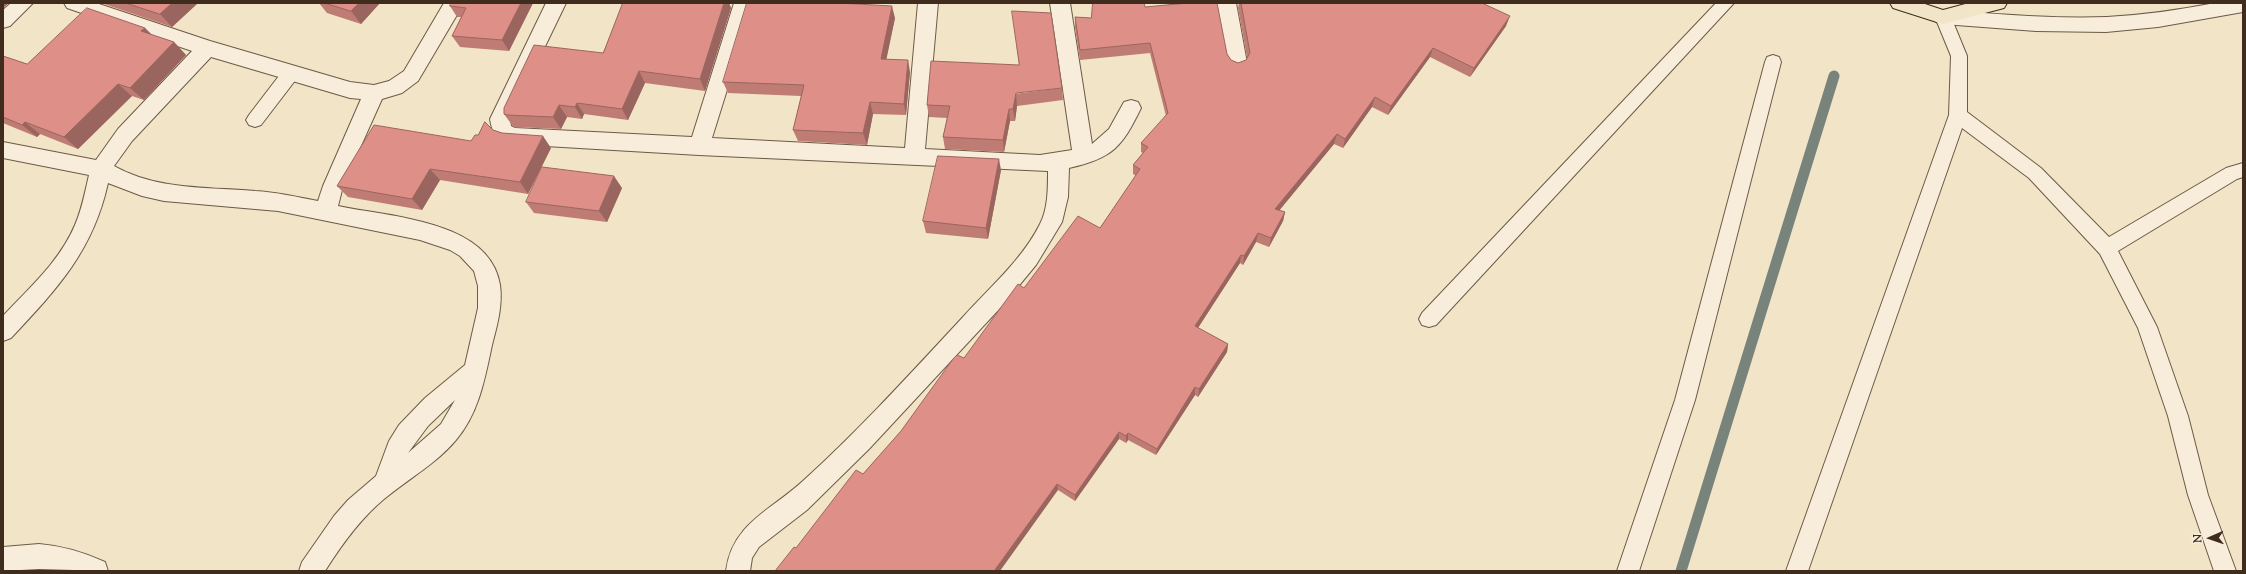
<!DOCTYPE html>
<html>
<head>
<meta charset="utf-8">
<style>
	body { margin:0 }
	#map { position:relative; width:2246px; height:574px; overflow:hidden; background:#f2e4c6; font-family:"Sorts Mill Goudy",serif }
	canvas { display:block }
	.frame { position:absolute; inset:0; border:4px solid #3f2c1c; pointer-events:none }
	.north { position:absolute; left:2190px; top:518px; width:40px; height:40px; -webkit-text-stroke:3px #f7edda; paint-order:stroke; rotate:268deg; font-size:11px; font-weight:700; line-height:16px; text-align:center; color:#3f2c1c }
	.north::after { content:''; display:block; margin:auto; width:14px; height:18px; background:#3f2c1c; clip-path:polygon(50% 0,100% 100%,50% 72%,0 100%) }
</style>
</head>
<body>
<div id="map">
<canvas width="2246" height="574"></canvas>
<div class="frame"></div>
<div class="north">N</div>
</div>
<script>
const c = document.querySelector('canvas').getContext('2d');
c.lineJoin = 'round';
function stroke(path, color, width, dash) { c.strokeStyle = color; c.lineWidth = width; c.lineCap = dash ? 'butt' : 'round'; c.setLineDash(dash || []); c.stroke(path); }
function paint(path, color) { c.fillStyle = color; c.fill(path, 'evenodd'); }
stroke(new Path2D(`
	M1681,571l153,-495`), '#77837b', 11);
const service = new Path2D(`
	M1716,3h18l-298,322 -7,2 -7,-2 -3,-6 3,-6z
	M1943,11l6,2 2,4 16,39v56l74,56 68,69 117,-69 17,-5v14l-6,2 -119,72 39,76 31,89 20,79 28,76h-22l-26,-76 -20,-79 -30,-88 -38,-74 -71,-76 -67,-50 -154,443h-22l163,-456 2,-59 -16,-39 2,-4z
	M1773,55l6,2 2,5 -86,338 -56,171h-22l58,-171 90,-338 2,-5z
	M291,66l6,2 3,5 -3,5 -36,47 -6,2 -6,-2 -3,-5 3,-5 36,-47z`);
const minor = new Path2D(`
	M11,3h22l-23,23 -7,2v-18z
	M64,3h32l114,38 140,41 24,3 15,-4 15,-10 40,-68h20l-46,78 -16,12 -20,6 -39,87 -5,20c51,11 152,14 162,79 3,20 -3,41 -8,60 -7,33 -13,68 -36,95 -20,24 -48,39 -72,59 -24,20 -42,45 -59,72h-26l3,-9 32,-46 14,-16 28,-24 13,-35 10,-16 26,-27 40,-33 13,-57v-22l-4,-15 -14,-15 -10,-6 -30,-10 -142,-29 -114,-10 -22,-5 -34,-13c-15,68 -51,106 -97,155l-8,3v-25c26,-28 57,-55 72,-91 7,-16 10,-33 14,-50l-86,-17v-16l93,18 22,-31 74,-78 -125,-43zM211,57l139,41 11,1 -38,87 -5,15c-21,-4 -42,-9 -63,-10 -48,-4 -98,-1 -141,-25l18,-25zM455,400l-14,24 -33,29 20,-27z
	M546,3h20l-56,116 1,7 4,2 177,9 42,-134h20l-42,135 193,10 13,-145h20l-13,146 115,6 32,-5 -22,-147h20l22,141 17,-15 15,-27 7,-2 7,2 3,6c-19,39 -28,50 -72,60l-1,29 -6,25 -26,43 -34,41 -133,143 -62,61 -48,37 -7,11 -2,13h-24c6,-48 46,-61 78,-91 56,-51 107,-107 159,-163 26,-29 59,-57 77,-93 8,-15 8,-36 8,-53l-349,-16 -188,-11c-14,-4 -19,-11 -21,-25z
	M1216,3h20l11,60 -3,5 -7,3 -7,-3 -3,-5z
	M2215,3h28v9l-85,15 -52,5 -70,-1 -93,-7 -7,-2 -3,-5 3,-5 7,-2c54,4 109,9 164,7 36,-2 72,-7 108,-14z
	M39,544c24,2 44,8 66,18l3,9 -69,-2 -36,2v-24z`);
const trunk = new Path2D(`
	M1890,3h32l21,7 26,-7h38l-3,5 -61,16 -50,-16z`);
stroke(service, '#6c5a46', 2);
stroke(minor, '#6c5a46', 2);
stroke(trunk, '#3f2c1c', 2);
paint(service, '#f7edda');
paint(minor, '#f7edda');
paint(trunk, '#f2e4c6');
paint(new Path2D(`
	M101,3h97l-26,24z
	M319,3h61l-19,21 -34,-11z
	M533,3l-24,48 -49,-4 -8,-11 9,-19h-4l-7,-11z
	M623,3h106l2,5 -26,83 -60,-8 -17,37 -44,-6 -2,5 -15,-2 -6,12 -46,-2 -3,-2 -8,-11 99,-61z
	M1239,3h243l24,23 -36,51 -40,-20 -42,58 -16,-8 -29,41 -9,-4 -55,66 6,2 -2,9 -14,26 -13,-5 -13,23 -3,-2 -42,65 30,16 -1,8 -29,45 -3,-2 -39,60 -28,-15 -2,3 -7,-4 -44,62 -17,-11 -262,58 67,-74 38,-43 123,-143 76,-60 36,-52 -3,-2v-9l10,-12 -2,-1v-9l25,-27 -16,-63 -70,7 -5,-33v-10l16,1 54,-11 82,47 4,6 7,3 8,-3 1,-3 -9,-49z
	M895,18l-9,41 24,13 -4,43 -33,-1 -6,31 -69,-4 -5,-11 8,-34 -73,-3 -5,-11z
	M145,28l7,7 22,7 12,13 -42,45 -12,-4 -54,53 -38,-15 -3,3 -34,-14v-67l24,8z
	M1062,88l1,12 -46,6 -2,15h-5l-6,31 -59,-3 -2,-12 4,-19 -18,-1 -2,-12z
	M493,130l9,3 49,15 -23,46 -88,-14 -18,30 -74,-13 -11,-11 134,-45 7,-6z
	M1001,170l-13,69 -62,-6 -3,-12z
	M622,188l-15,34 -73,-9 -8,-11z`), '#bf7c75');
paint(new Path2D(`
	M3,3h6l-6,5z
	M172,3h26l-26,24 -12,-13z
	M359,3h21l-19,21 -10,-13z
	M521,3h12l-24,48 -7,-11z
	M724,3h5l2,5 -26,83 -5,-12z
	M892,6l3,12 -11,53 -3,-12z
	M1510,16l-4,10 -36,51 4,-9z
	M145,28l13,13 -17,-10z
	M174,42l12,13 -42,45 -14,-12z
	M1433,48l-3,9 -42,58 3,-9z
	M908,60l2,12 -4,43 -2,-11z
	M639,71l6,12 -17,37 -6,-11z
	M118,84l14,12 -54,53 -14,-12z
	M1016,93l1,13 -2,15 -2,-12z
	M1375,97l-3,10 -29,41 2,-9z
	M870,102l3,12 -6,31 -4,-12z
	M577,103l7,11 -2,5 -7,-12z
	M559,105l8,12 -6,12 -8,-12z
	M1009,109l1,12 -6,31 -1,-12z
	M25,122l15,12 -3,3 -15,-12z
	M1337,134l-3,10 -60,73 1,-8z
	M543,136l8,12 -23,46 -8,-12z
	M999,159l2,11 -13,69 -2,-11z
	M430,169l10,11 -18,30 -10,-11z
	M614,176l8,12 -15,34 -8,-11z
	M1285,212l-2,9 -14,26 2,-9z
	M1258,233l-2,9 -13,23 1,-9z
	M1241,255l-1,8 -46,71 1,-8z
	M1228,344l-1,8 -29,45 1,-8z
	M1195,387v8l-39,60 1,-6z
	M1119,432v7l-44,62v-6z
	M1128,433v7l-2,3v-7z
	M1057,484l1,6 -58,81h-6z`), '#9b655f');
const building = new Path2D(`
	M126,3h46l-12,11z
	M325,3h34l-8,8z
	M451,3h70l-19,37 -50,-4 14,-28 -16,-2z
	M623,3h101l-24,76 -61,-8 -17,38 -45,-6 -2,4 -16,-2 -6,12 -46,-2 -3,-1v-6l30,-63 69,8z
	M747,3h91l54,3 -11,53 27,1 -4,44 -34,-2 -7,31 -70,-3 11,-45 -81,-3z
	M1093,3h51l1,4 43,-4h29l10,51 4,6 7,3 8,-3 4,-7 -9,-50h241l28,13 -36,52 -41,-20 -42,58 -16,-9 -30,42 -8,-5 -62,75 10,3 -14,26 -13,-5 -14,23 -3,-1 -46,71 33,18 -29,45 -4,-2 -38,62 -29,-16 -2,3 -7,-4 -44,63 -18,-11 -63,87h-219l19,-24 2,1 60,-78 7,4 38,-43 52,-72 4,-4 7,3 54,-74 6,4 54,-72 22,12 40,-59 -7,-4 15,-18 -7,-4 27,-30 -18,-70 -70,7 -5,-33 16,1z
	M87,8l58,20 -4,3 33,11 -44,46 -12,-4 -54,53 -39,-15 -3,3 -19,-8v-61l24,8z
	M1012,11l39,2 11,75 -46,5 -3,16h-4l-6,31 -60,-3 7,-31 -23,-1 4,-44 88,4z
	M485,122l8,8 9,3 41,3 -23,46 -90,-13 -18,30 -75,-13 37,-61 97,16 4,-6h3z
	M938,156l61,3 -13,69 -63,-7z
	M542,167l72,9 -15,35 -73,-9z`);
paint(building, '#de9088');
stroke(building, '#9b655f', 1);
</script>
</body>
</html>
